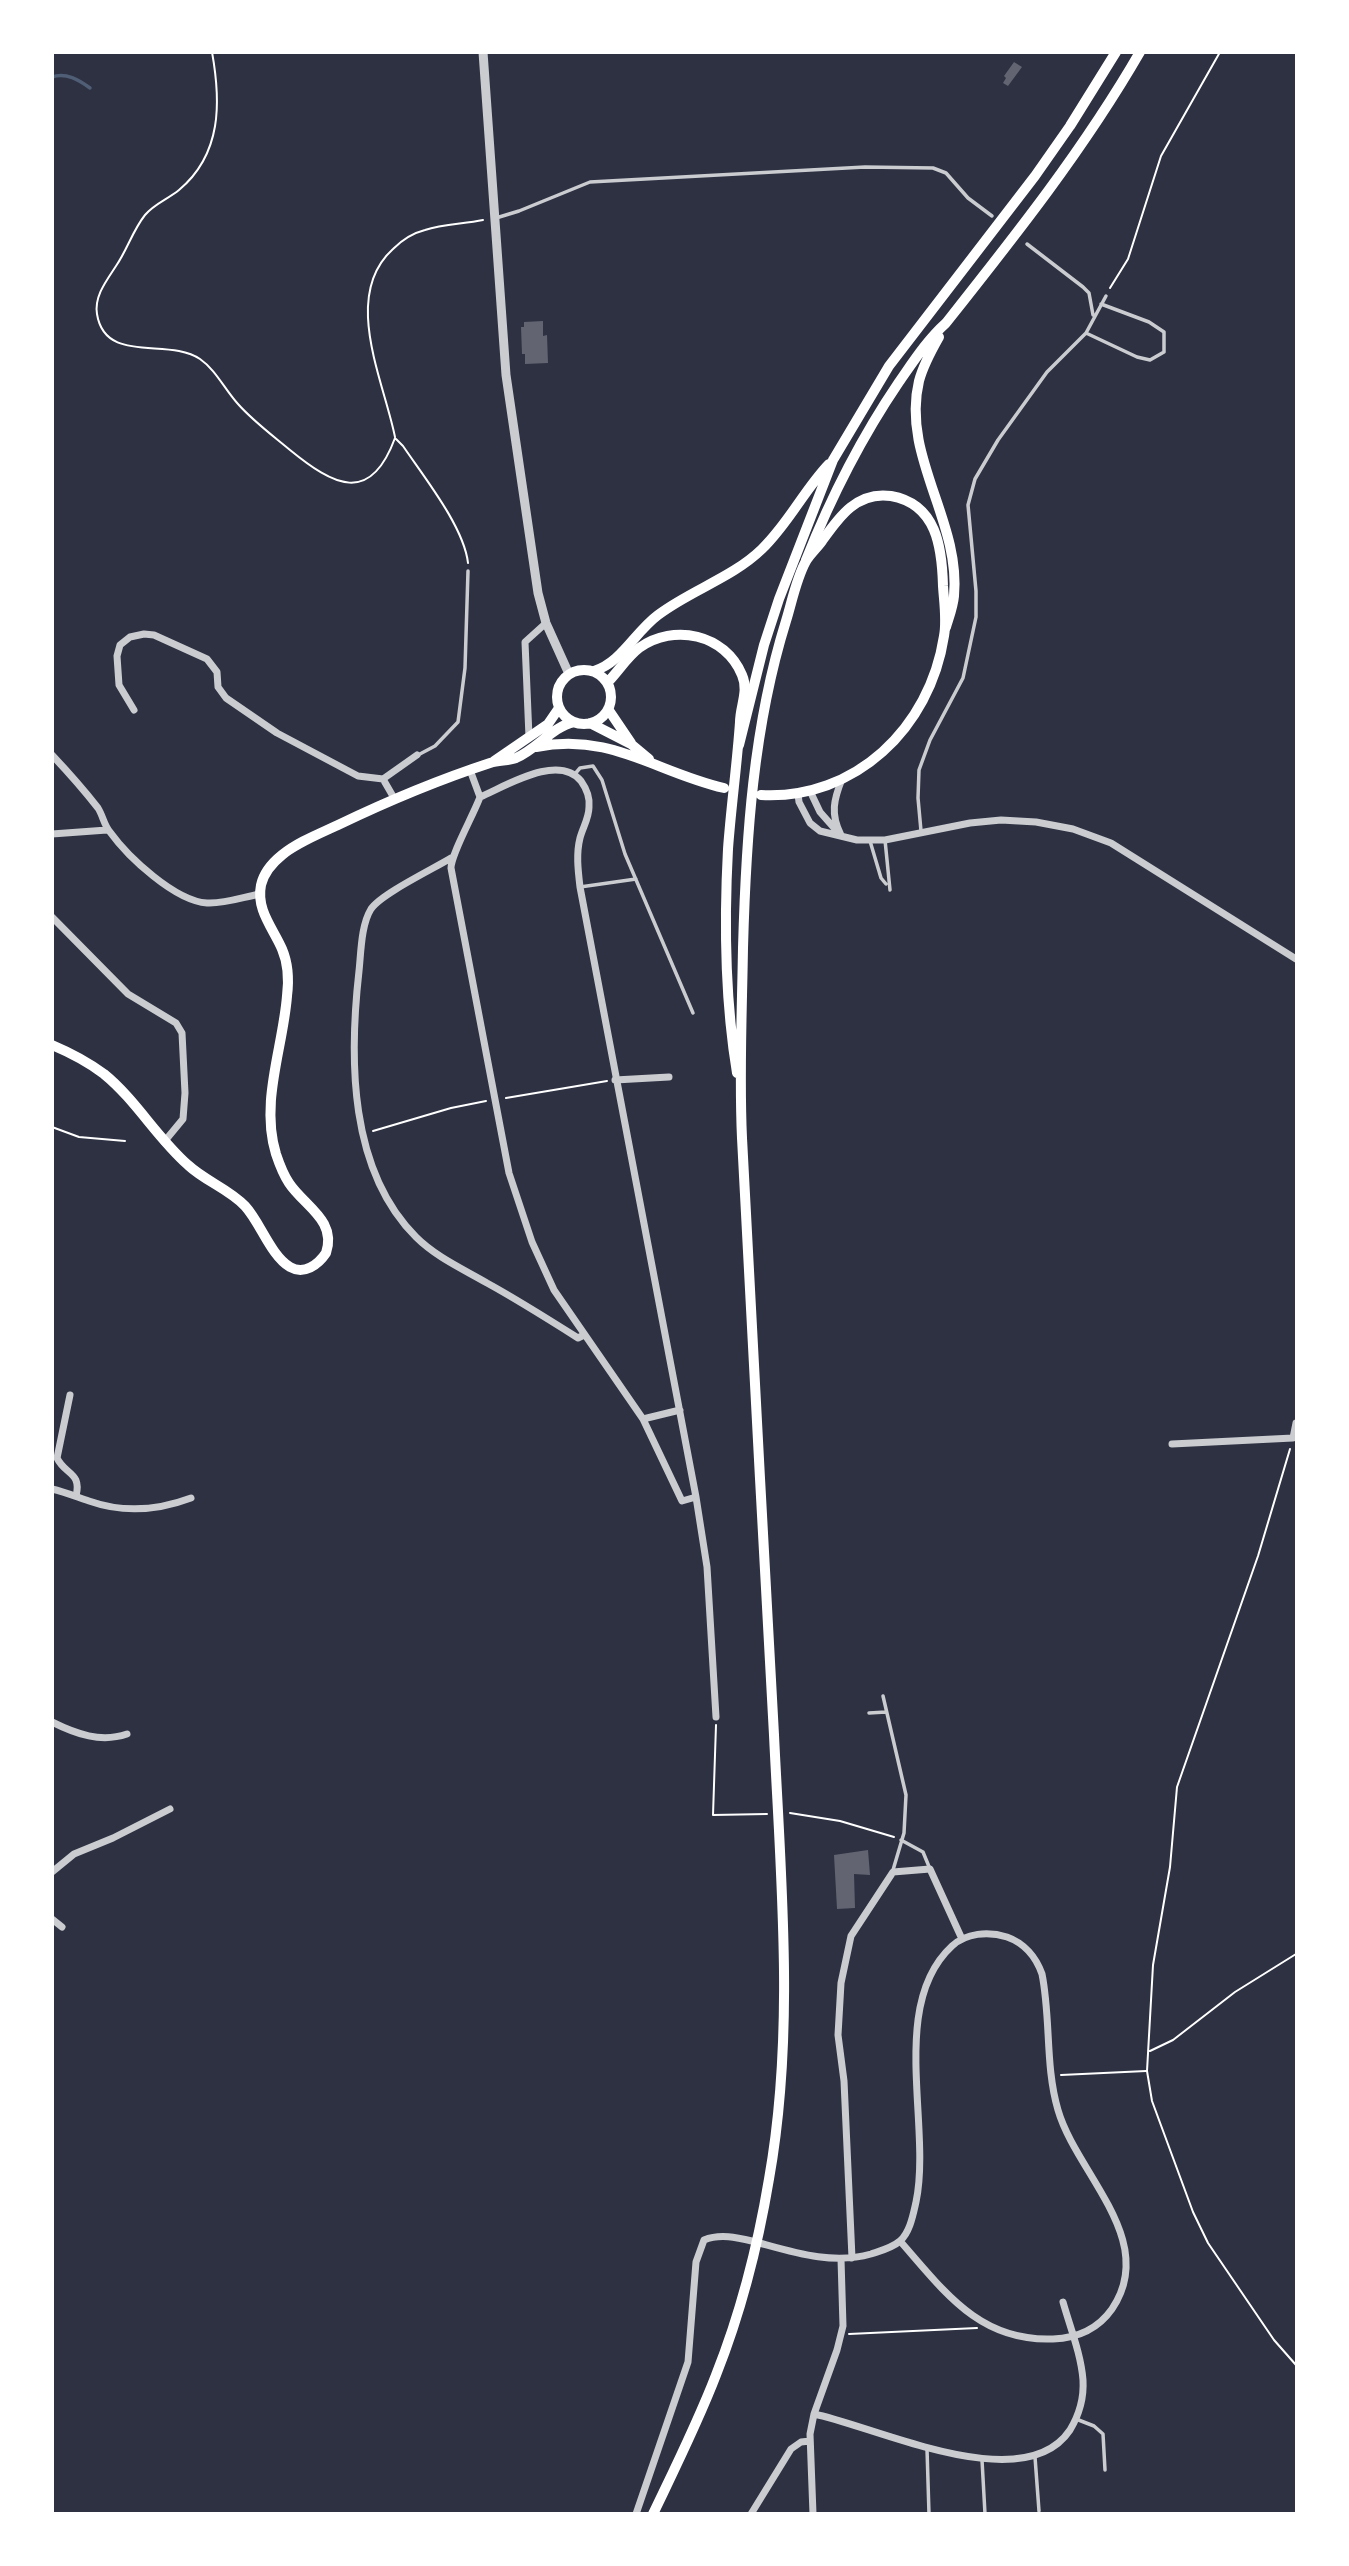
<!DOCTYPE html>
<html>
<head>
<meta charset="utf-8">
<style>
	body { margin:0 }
	#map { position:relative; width:1349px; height:2566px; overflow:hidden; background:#2d3142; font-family:"Space Grotesk",sans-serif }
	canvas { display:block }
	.frame { position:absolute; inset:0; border:54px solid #fff; pointer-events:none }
</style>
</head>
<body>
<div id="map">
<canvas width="1349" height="2566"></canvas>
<div class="frame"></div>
</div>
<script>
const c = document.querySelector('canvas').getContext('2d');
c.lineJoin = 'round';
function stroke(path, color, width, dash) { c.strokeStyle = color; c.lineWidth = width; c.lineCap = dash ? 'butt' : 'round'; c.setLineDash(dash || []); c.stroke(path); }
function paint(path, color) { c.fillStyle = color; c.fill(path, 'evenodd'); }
stroke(new Path2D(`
	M52,77c14,-5 27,3 38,11`), '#4f5d75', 3.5);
paint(new Path2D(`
	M1014,62l8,5 -14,19 -5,-3 3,-5 -2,-2z
	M543,321v15l4,-1 1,28 -23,1v-10h-3l-1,-27h3v-5z
	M868,1850l2,25 -16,-1 1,34 -18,1 -3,-54z`), '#626471');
stroke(new Path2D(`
	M212,52c9,50 10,102 -33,138 -11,9 -25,14 -34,25 -12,15 -18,35 -29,51 -9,14 -22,30 -19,48 8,51 72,23 103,45 16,11 25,31 38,45 15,17 34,31 52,46 43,35 80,56 105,-12
	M1110,288l18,-29 33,-103 59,-104
	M395,437c-11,-56 -54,-141 -2,-188 9,-9 20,-16 32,-19 18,-6 39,-6 58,-10
	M396,439l7,7c21,31 61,81 65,117
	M506,1098l101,-17
	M52,1127l27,10 46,4
	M373,1131l78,-23 35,-7
	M1290,1449l-32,107 -81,231 -7,80 -17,98 -6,106 5,30 41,111 15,31 66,97 22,25
	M716,1725l-3,90 54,-1
	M790,1813l50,8 54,16
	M1150,2051l23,-11 62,-48 61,-38
	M1061,2075l85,-4
	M849,2334l128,-6`), '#fff', 2);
stroke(new Path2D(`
	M496,218l23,-7 71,-29 275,-15 68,1 13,5 22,25 24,18
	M1027,244l56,43 6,6 4,22
	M1086,333l51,24 13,3 14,-8v-20l-15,-10 -48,-18
	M418,755l17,-9 23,-24 7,-54 3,-97
	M574,775l6,-7 13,-2 9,14 23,74 68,159
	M921,831l-3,-33 1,-28 11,-30 33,-62 13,-61v-26l-8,-86 7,-26 23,-39 49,-68 39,-39 20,-37
	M885,840l5,50
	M870,841l11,37 5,6
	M580,887l56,-8
	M883,1696l23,99 -2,38 -11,37
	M869,1713l17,-1
	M901,1840l22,12 7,17
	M1076,2419l18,7 9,8 2,36
	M927,2449l2,65
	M1035,2457l4,54
	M982,2460l3,54`), '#caccd0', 3.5);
stroke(new Path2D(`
	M134,710l-15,-25 -2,-29 3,-11 10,-8 14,-3 10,1 53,24 10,13 1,15 8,11 51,35 81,43 25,3
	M529,737l-4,-95 21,-19
	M52,755c16,17 32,35 46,53 5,8 6,17 12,24 18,25 65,69 97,71 18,1 36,-6 53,-9
	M470,770l10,27c-6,17 -29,57 -29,71l58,305 23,69 22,48 89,129 39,82 14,-4
	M810,791l10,21 15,17
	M798,794l1,8 11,21 10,8 37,9h28l85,-17 31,-3 35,2 37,7 38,14 185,116
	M480,797c26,-11 78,-44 101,-16 5,7 9,17 8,26 0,11 -6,20 -9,31 -4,16 -2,32 0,49l116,610 11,70 9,150
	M394,798l-11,-19 34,-24
	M52,834l55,-4
	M841,835c-11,-21 -7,-36 1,-56
	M451,858c-18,11 -70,36 -80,51 -10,16 -10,44 -12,62 -10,88 -10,199 57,266 20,20 47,32 71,46 31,17 61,36 91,55l6,-3
	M52,917l76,77 48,29 6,10 3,60 -2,26 -19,23
	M615,1080l54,-3
	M70,1395l-13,63c8,17 25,14 19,38
	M643,1419l37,-9
	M1172,1444l121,-6 3,-15
	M52,1489c13,3 25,8 37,12 34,12 70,9 102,-3
	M52,1722c24,12 49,21 75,12
	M52,1872l22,-18 39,-16 57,-29
	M52,1919l10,8
	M852,2258l-8,-177 -6,-46 3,-52 10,-47 42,-64 37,-3 32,70
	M814,2414c63,13 210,85 256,16 9,-15 14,-33 13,-50 -2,-26 -13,-53 -20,-78
	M636,2514l52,-152 8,-100 8,-22c17,-7 35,-2 52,2 37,10 76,23 115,12 9,-3 21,-6 29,-13 10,-9 13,-26 16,-39 16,-76 -28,-197 36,-256 14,-13 36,-15 55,-9 17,6 29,20 35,37 9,45 3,92 16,136 18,63 101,130 54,199 -14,20 -35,29 -59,30 -74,3 -109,-48 -153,-98
	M751,2514l40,-65 10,-7 9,-1
	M813,2514l-3,-80 4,-20 23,-64 6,-24 -2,-67`), '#caccd0', 7);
stroke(new Path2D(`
	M483,52l23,323 32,218 8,30 23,51`), '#caccd0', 9);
stroke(new Path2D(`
	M557 697a27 27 0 1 1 54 0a27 27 0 1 1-54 0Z
	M607,683c11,-11 20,-26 32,-35 35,-25 86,-14 103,27 7,16 -2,31 -2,47 -3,43 -9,85 -12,127 -4,74 -3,151 9,224
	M608,709l23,34
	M590,723l41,21 18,15
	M536,747c75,-15 119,25 188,41
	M494,761l54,-37 11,-16
	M52,1045c19,8 36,17 52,29 32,26 53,64 84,91 17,16 41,24 57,41 15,16 26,50 45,61 14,8 28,-2 36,-14 11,-33 -22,-47 -37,-70 -6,-9 -10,-20 -13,-29 -16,-52 7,-106 11,-158 2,-16 1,-33 -5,-47 -9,-21 -26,-39 -21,-64 3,-13 11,-22 21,-30 16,-13 37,-21 56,-30 50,-24 100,-45 152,-62 9,-3 18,-2 26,-5 21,-9 36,-31 58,-36
	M653,2514c22,-46 45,-92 63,-139 25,-63 42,-130 53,-196 26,-146 12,-297 5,-444 -10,-199 -23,-398 -32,-597 -3,-63 0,-127 1,-190 3,-110 10,-221 43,-327 6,-19 10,-42 20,-60 4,-7 11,-13 16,-20 17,-24 35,-50 69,-45 46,8 51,52 52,90 1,16 4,34 1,50 -14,92 -89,164 -183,159`), '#fff', 10);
stroke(new Path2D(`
	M939,337c-8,14 -16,29 -20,44 -18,75 42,140 35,215 -1,11 -5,21 -8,31
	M806,560c25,-63 55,-122 93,-178 14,-20 28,-42 47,-59 69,-87 138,-174 194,-271
	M594,671c27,-8 41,-39 64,-56 33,-25 74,-37 104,-66 27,-26 42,-59 67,-85
	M739,745l25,-100 15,-46 54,-139 56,-94 146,-190 35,-50 46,-74`), '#fff', 10);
</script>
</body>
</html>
